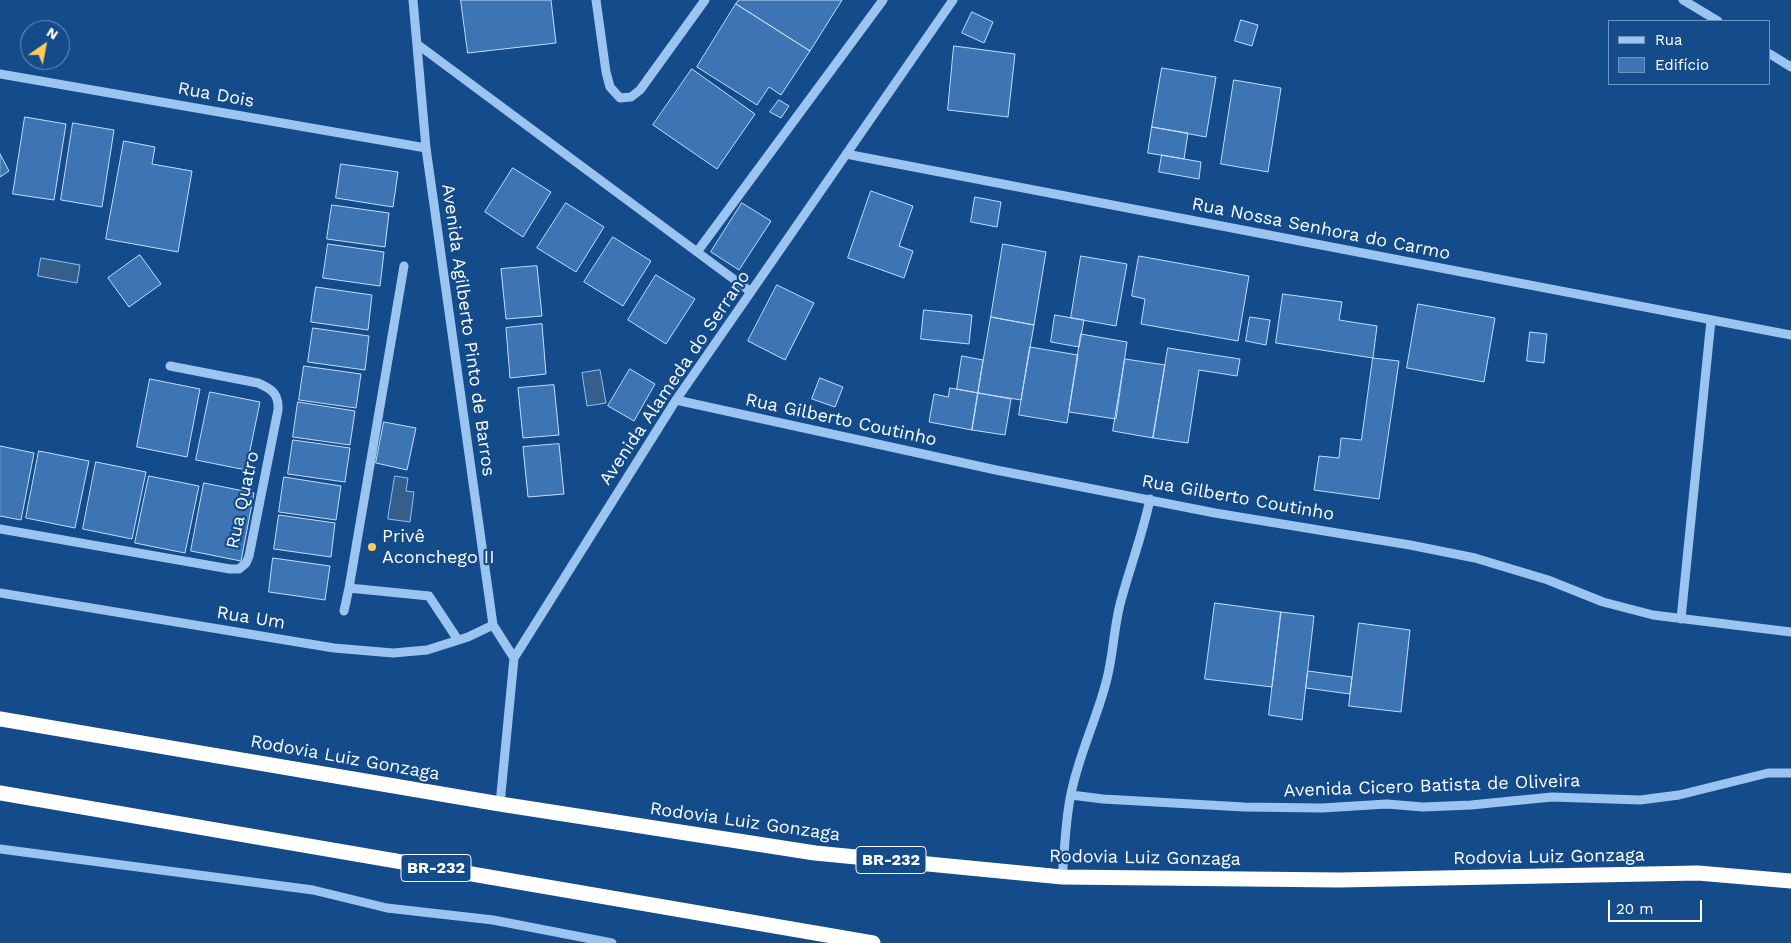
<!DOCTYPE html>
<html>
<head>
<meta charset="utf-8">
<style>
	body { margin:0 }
	#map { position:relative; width:1791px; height:943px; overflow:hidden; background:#144b8b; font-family:"Work Sans",sans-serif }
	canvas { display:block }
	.legend { position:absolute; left:1608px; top:20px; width:162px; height:65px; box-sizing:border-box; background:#144b8b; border:1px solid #7293b9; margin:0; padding:6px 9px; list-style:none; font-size:15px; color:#fff }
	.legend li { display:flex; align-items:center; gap:10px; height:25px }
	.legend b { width:25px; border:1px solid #7293b9 }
	.north { position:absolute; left:20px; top:20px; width:50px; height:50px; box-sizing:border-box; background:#144b8b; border:1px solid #7293b9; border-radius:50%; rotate:33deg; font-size:14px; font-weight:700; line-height:20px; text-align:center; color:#fff }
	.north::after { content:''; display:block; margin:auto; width:18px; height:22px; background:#ffcb5b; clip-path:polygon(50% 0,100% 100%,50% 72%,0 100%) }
	.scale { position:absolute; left:1608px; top:900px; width:94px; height:22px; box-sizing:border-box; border:2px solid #fff; border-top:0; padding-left:6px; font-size:15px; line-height:18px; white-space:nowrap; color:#fff; -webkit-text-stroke:4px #144b8b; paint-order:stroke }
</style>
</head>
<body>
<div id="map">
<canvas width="1791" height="943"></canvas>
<ul class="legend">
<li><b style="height:6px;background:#9cc4f0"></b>Rua</li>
<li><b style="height:14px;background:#3d75b4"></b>Edifício</li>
</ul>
<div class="north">N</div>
<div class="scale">20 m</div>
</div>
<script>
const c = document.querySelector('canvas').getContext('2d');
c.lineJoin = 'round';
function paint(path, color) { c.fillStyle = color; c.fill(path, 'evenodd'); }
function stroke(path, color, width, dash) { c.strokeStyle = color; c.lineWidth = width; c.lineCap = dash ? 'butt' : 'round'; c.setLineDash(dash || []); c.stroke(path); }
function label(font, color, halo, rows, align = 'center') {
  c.font = font + ' "Work Sans",sans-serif'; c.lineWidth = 4.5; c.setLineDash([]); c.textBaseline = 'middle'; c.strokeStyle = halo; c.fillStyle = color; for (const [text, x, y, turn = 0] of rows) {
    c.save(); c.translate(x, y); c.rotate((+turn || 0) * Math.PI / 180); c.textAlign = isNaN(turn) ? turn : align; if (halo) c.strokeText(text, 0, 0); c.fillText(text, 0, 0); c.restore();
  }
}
const water = new Path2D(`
	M41,258l39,7 -3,18 -39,-7z
	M600,370l6,33 -19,3 -5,-33z
	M395,476l13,2 -2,13 8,1 -4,30 -22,-3z`);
paint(water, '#355e8d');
stroke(water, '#8ec0f3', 1);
const building = new Path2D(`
	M461,0h90l5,43 -88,10z
	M739,0h103l-32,51 -74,-47z
	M736,4l74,47 -29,44 -12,-8 -12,18 -60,-38z
	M972,12l21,10 -9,21 -22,-10z
	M1241,20l17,5 -6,21 -17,-5z
	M954,46l61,8 -7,63 -60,-7z
	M1162,68l54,9 -10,60 -54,-10z
	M692,69l63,45 -38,55 -64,-44z
	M1234,80l47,8 -13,84 -47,-8z
	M779,100l10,6 -8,12 -11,-6z
	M25,117l41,7 -12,76 -41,-6z
	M73,123l41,7 -12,77 -41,-7z
	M1152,127l36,6 -4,26 -36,-6z
	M124,141l31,6 -3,17 40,7 -14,81 -72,-13z
	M0,154l9,17 -9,6z
	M1162,155l39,7 -2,17 -40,-7z
	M341,164l57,8 -5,35 -57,-9z
	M513,168l38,24 -28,45 -38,-25z
	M871,191l42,15 -14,40 14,5 -9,27 -56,-20z
	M975,197l26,5 -4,25 -26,-5z
	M566,203l38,24 -28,45 -39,-24z
	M742,203l29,18 -32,49 -28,-18z
	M332,205l57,8 -4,34 -58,-8z
	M613,237l38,24 -28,45 -39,-24z
	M328,244l56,8 -4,34 -57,-8z
	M1003,244l43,8 -12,73 -43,-8z
	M140,255l21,29 -32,23 -21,-29z
	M1081,256l46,8 -11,62 -45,-8z
	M1139,256l110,20 -11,65 -97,-17 4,-25 -13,-3z
	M537,266l5,50 -36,3 -5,-50z
	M656,275l39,24 -29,45 -38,-24z
	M777,285l37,18 -29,57 -37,-19z
	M316,287l56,8 -4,35 -57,-8z
	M1283,294l59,8 -3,18 38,6 -4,32 -97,-15z
	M1418,304l77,14 -11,64 -77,-14z
	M924,310l48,5 -3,29 -48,-5z
	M1055,315l29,5 -5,27 -28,-5z
	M991,317l43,8 -13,75 -43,-7z
	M1250,317l20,3 -4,25 -20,-4z
	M542,324l4,50 -36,4 -4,-50z
	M313,328l56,8 -4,34 -57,-8z
	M1530,332l17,2 -3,29 -17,-2z
	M1081,334l46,8 -11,77 -47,-7z
	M1030,347l48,8 -11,68 -48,-8z
	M1168,348l72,11 -3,17 -38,-6 -11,73 -35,-5z
	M962,356l21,4 -5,33 -21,-4z
	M1373,358l26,3 -20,138 -65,-9 5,-34 20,2 2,-20 20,2z
	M1125,359l40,6 -12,73 -40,-7z
	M304,366l57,8 -5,34 -57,-8z
	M630,369l25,15 -21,37 -26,-15z
	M820,378l23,9 -8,20 -23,-8z
	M150,379l50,10 -13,68 -50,-10z
	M554,385l5,50 -36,3 -5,-50z
	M950,388l28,5 -6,37 -43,-8 5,-28 14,3z
	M210,392l50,10 -14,68 -50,-10z
	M978,393l33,6 -6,36 -33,-5z
	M298,402l57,9 -5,34 -57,-8z
	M384,422l32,6 -9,42 -31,-7z
	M293,440l57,8 -5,34 -57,-8z
	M559,444l5,50 -36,3 -5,-50z
	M0,446l34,7 -13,67 -21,-4z
	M39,451l50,10 -14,67 -49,-10z
	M96,462l50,10 -14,67 -49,-10z
	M149,476l50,10 -14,67 -50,-10z
	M284,477l57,9 -5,34 -57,-8z
	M204,483l50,10 -13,68 -50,-10z
	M279,515l56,8 -4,34 -57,-8z
	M273,558l57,8 -5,34 -56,-8z
	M1215,603l66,9 -9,75 -67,-8z
	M1281,612l33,4 -12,104 -33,-5z
	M1359,623l51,7 -9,82 -52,-6z
	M1308,671l44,6 -2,17 -44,-6z`);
paint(building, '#3d75b4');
stroke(building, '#c3defc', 1);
stroke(new Path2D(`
	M413,0l13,148 67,477 21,33
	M596,0l10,72 4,15 10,11 11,-1 9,-7 65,-90
	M1683,0l35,21
	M417,44l334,248
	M1770,54l21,13
	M0,74l426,74
	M846,154l945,181
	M697,252l186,-252
	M404,266l-55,322 80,8 29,44
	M676,400l320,70 219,43 195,32 65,13 73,22 55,22 50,13 138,17
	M0,529l230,40h9l7,-6 3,-7 29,-146c1,-16 -6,-21 -20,-27l-88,-17
	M0,593l334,55 59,5 34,-3 41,-13 25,-12
	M344,611l5,-23
	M1681,619l30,-299
	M1071,795l32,4 141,8 78,1 65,-4 36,3 48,-2 81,-8 88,3 39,-5 89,-22h23
	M500,804l14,-146 162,-258 277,-400
	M0,849l313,41 74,18 106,12 119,23
	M1062,877c3,-27 3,-56 9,-83 7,-37 24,-71 34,-108 9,-29 8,-60 17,-89 9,-33 21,-64 28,-98`), '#9cc4f0', 9);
stroke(new Path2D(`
	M0,719l500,85 315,49 247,24 277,3 359,-7 93,8
	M0,793l873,150`), '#fff', 15);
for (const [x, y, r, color] of [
	[372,547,5,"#ffcb5b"]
]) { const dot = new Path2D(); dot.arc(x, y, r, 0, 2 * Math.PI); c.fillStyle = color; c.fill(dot); stroke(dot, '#144b8b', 2); }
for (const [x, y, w] of [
	[891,860,70],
	[436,868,70]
]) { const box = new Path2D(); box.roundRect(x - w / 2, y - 13.5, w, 27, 4); c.fillStyle = '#144b8b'; c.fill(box); stroke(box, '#fff', 1); }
label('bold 16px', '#fff', null, [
	["BR-232",891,860],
	["BR-232",436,868]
]);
label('18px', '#fff', '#144b8b', [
	["Rua Dois",216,95,10],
	["Rua Nossa Senhora do Carmo",1321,229,11],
	["Avenida Agilberto Pinto de Barros",468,330,82],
	["Avenida Alameda do Serrano",675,378,-56],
	["Rua Gilberto Coutinho",841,420,12],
	["Rua Gilberto Coutinho",1238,498,10],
	["Rua Quatro",243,500,-78],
	["Rua Um",251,618,9],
	["Rodovia Luiz Gonzaga",345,758,10],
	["Avenida Cicero Batista de Oliveira",1432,786,-2],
	["Rodovia Luiz Gonzaga",745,822,8],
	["Rodovia Luiz Gonzaga",1549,857,-1],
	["Rodovia Luiz Gonzaga",1145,858,1]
]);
label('18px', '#fff', '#144b8b', [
	["Privê",382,537],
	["Aconchego II",382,558]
], 'left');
</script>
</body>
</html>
